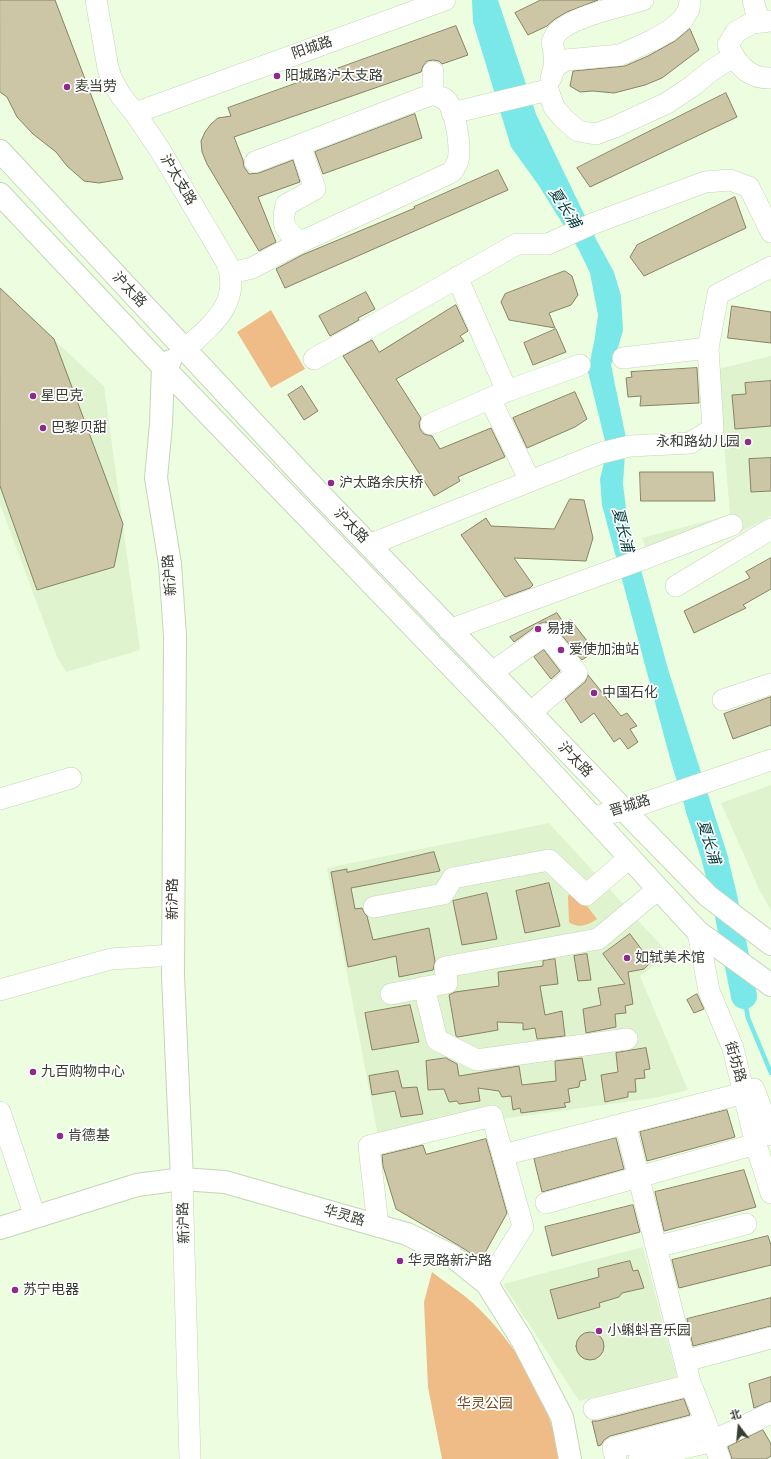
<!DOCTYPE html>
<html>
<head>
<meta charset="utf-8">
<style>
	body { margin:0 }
	#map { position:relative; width:771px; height:1459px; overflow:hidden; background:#edfee0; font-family:"Fira Sans Condensed","Noto Sans SC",sans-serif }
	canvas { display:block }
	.north { position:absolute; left:719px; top:1407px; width:40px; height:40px; -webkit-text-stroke:3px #fff; paint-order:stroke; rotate:344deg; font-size:11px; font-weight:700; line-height:16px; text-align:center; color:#383e33 }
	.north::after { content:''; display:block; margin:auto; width:14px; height:18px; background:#383e33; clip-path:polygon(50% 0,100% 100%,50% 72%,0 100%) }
</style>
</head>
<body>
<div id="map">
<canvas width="771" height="1459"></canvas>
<div class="north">北</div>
</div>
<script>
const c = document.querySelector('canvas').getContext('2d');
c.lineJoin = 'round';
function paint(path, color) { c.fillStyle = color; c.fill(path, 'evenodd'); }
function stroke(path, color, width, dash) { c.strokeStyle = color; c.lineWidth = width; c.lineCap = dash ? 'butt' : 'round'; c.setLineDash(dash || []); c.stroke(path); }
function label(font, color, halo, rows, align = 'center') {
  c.font = font + ' "Fira Sans Condensed","Noto Sans SC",sans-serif'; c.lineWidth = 3.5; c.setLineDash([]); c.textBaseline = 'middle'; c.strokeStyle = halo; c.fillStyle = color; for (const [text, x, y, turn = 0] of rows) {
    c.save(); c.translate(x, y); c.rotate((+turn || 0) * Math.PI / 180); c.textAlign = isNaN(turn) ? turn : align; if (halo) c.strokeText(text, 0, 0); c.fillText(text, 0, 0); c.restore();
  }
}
paint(new Path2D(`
	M0,290l104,96 36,264 -74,22 -9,-15 -57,-153z
	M771,356v160l-39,21 -80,30 -10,-29 88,-23 -12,-146z
	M771,785v126l-12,-22 -38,-86z
	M549,823l120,131 -29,22 48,114 -34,8 -276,38 -51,-268z
	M643,1247l34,130 -98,24 -76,-117z`), '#def3ce');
paint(new Path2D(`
	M271,310l34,59 -34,19 -34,-56z
	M571,893h6l20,26c-9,6 -19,10 -28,3l-1,-26z
	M432,1272c14,11 29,20 42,32 43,40 76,97 86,155h-118l-14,-72 -4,-85z`), '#efbb86');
paint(new Path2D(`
	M472,0h26l38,114 61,127 17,31 7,24 2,34 -5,18 -7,17 15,73 -3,46 3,24 5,25 37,136 61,191 -39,-36 -19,-62 -69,-257 -2,-26 5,-20 1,-14 -18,-73 7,-35 3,-22 -8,-42 -11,-23 -40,-64 -28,-39 -38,-125z`), '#7ae8e9');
stroke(new Path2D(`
	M744,996l4,22 23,55`), '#7ae8e9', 4.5);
stroke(new Path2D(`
	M698,807l16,49 10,40 20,100`), '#7ae8e9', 26);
const building = new Path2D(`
	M0,0h55l68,179 -24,4 -15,-2 -17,-15 -11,-14 -23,-18 -16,-17 -10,-20 -7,-5z
	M541,0h57l-31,12 -12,7 -8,7 -19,9 -13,-22z
	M456,26l12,29 -26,9 -3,-3 -6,-1 -6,1 -4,5 -2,6 -187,65 9,23 1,7 5,7 10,-1 34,-13 7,22 -42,15 18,45 -17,9 -52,-87 -5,-12 -1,-11 4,-9 6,-8 7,-6 13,-2 -3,-8z
	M690,29l9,21 -37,28 -17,7 -31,8 -21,-2 -13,1 -10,-6 3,-15 52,-5 23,-10 27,-15z
	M726,93l11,24 -147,70 -13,-19z
	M415,114l7,24 -99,36 -8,-22z
	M498,170l10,20 -223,98 -9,-19 26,-14 113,-47 -1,-1z
	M735,197l11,31 -102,48 -14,-19 7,-12z
	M565,271l7,5 6,19 -7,10 -22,8 6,15 -46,-8 -8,-18 4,-8z
	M0,288l54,51 69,185 -9,43 -77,23 -37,-104z
	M366,292l9,17 -17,9 1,2 -29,16 -11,-20z
	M456,305l12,26 -8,5 4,5 -68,38 25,39 -2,5 1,6 4,5 8,2 8,13 51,-21 14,29 -47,20 2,4 -26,15 -91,-140 29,-16 7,12z
	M732,306l39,6v31l-43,-5z
	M556,329l10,23 -33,13 -9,-22z
	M697,368l2,35 -59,3 1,-10 -13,1 -2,-19 6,-1 -1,-5z
	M771,381v45l-36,3 -3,-34 14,-1 -1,-11z
	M302,386l16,25 -14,9 -16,-25z
	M575,392l12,27 -12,8 -48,21 -14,-30z
	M771,458v33l-20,1 -2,-33z
	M640,472h73l2,29h-74z
	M570,499l14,1 9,38 -7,23 -72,-3 19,27 -3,3 -25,9 -44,-62 25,-17 5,8 63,3z
	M771,558v31l-28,16 3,3 -52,25 -10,-22 66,-33 -4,-6z
	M557,613l7,10 6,-4 25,32 -13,9 -27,-33 -5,-4 -6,-1 -5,2 -25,18 -4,-5z
	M544,650l16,21 -9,8 -17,-22z
	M588,675l33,41 6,-3 10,13 -7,3 8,13 -10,7 -8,-11 -6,4 -20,-29 -13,10 -16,-24 20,-17z
	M771,697v28l-38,14 -9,-25z
	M434,852l6,19 -89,17 4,21 7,-1 3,6 2,2 6,24 56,-12 6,33 -2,9 -34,7 -3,-21 -48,11 -17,-95 16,-3v3z
	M549,883l11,43 -35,7 -9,-42z
	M487,893l10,46 -35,6 -9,-44z
	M630,934l21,28 -7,7 -16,3 5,32 -8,2 1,7 -11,1 1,13 -30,6 -3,-24 18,-4 -3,-17 27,-4 -22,-30z
	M587,954l4,26 -13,1 -4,-25z
	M555,959l3,25 -18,2 5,29 17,-4 3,25 -28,3 -2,-11 -12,2v-7l-26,-1 1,8 -40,7 -2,-1 -7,-41 6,-3 44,-6 -1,-14 45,-6v-5z
	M697,994l7,15 -10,4 -7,-13z
	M410,1005l9,37 -47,8 -7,-37z
	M646,1048l4,21 -6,1 1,8 -10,1 1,13h-8v5l-23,5 -4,-27 17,-3 -2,-19z
	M446,1058l11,6 2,12 60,-10 3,19 34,-4 -1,-20 27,-3 4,22 -6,1 -1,6 -11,2 2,13 -6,1 2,4 -45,6 -1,-5 -7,2 -2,-14 -9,1 -3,-6 -21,-3 2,13 -21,3 -2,-3 -8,1 -5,-13 -16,1 -2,-29z
	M398,1071l4,17 15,-1 6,27 -22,3 -6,-26 -23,4 -3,-19z
	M727,1110l8,27 -88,24 -7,-29z
	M616,1138l8,31 -82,23 -8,-33z
	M486,1139l21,74 -26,47 -23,-15 -62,-36 -13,-43 -1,-11 41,-10 3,9z
	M744,1170l12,37 -92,24 -9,-39z
	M633,1205l7,27 -88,24 -7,-29z
	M768,1236l3,9v20l-92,23 -7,-28z
	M630,1261l3,10 5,-1 6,18 -22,5 -3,4 -20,6 1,4 -42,12 -8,-29 49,-13 -1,-8z
	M771,1298v28l-78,20 -6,-27z
	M576 1346a14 14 0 1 1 28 0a14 14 0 1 1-28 0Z
	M771,1377v24l-17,7 -5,-24z
	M684,1399l6,16 -80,21 -6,4 -3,5 -3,1 -6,-25h5z
	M763,1430l8,14v12l-5,3h-34l-4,-12z`);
paint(building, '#ccc6a7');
stroke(building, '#878264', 1);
const minor = new Path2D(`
	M96,0l12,68 4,12 9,16 14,17 25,37 67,113c15,40 -16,63 -43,87
	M753,0l6,22
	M771,21l-19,2 -16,9 -8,13c8,19 21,34 43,33
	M555,67l11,-7 54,-5 33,-15 16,-9 14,-12 6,-10 1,-9
	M433,72v22
	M551,78c5,-13 4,-23 1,-36 1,-3 3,-6 4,-8 14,-17 66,-28 87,-34
	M135,113l310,-113
	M452,113l96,-23 6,17 10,12 14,12 18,3 19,-7 52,-24 24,-16 21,-17 21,-13
	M300,145l15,44 -29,16c-5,20 -2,25 15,37
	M231,273l21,-5 49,-26 151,-70c2,-3 4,-7 6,-11 3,-14 -2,-52 -13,-62 -3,-2 -9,-3 -12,-5l-178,68
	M457,277l50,114 -17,8 40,82
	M623,358l85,-10
	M314,359l203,-115h31l44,-20 113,-42 25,-2 19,7 22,45
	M431,424l76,-33 73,-26
	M369,545l232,-92 29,-7 60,-3 23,-14 -5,-81 10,-54 53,-27
	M676,586l95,-57
	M449,630l200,-73 83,-32
	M491,673l55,-39 31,39 -47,40
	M723,700l48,-16
	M0,799l71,-21
	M592,817l32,-7 147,-50
	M374,907l69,-13 10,-16 96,-18 37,35 43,-37
	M698,932l11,59 24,57 22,93 16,52
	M424,987l13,53 40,20 150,-21
	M0,990l111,-31 62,-4
	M391,994l56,-11 -2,-16 153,-28 60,-50
	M754,1089l17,46
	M0,1112l35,105
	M625,1123l65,259 30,77
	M503,1155l241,-62
	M182,1179l8,280
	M546,1203l210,-59
	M378,1226l-9,-80 123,-30 31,111 -36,57
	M656,1247l90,-23
	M685,1361l86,-23
	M594,1409l97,-24
	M616,1459l-3,-11 93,-25
	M639,1459l74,-18 58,-28`);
const major = new Path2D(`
	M0,151l318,341 306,318 84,86 63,48
	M0,194l163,173 342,355 193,210 73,53
	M170,361l-7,6 -2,57 -5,54 14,86 5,72 -2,340 9,203
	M0,1228l137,-43 45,-6 43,3 182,52 45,22 35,28 35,56 40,77 8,42`);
stroke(minor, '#c4d5b8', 22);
stroke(major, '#c4d5b8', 24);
stroke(minor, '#fff', 21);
stroke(major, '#fff', 22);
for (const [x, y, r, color] of [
	[277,76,4,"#91298d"],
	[67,87,4,"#91298d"],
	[33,396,4,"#91298d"],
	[43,428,4,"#91298d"],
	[748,442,4,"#91298d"],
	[331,483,4,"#91298d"],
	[538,629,4,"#91298d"],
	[561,650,4,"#91298d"],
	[594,693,4,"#91298d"],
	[627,958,4,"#91298d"],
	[33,1072,4,"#91298d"],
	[60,1136,4,"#91298d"],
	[400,1261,4,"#91298d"],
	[15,1290,4,"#91298d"],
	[599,1331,4,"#91298d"]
]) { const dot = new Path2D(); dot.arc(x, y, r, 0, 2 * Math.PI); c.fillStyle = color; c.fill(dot); stroke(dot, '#fff', 1.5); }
label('14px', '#383e33', '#fff', [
	["阳城路",312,48,-19],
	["沪太支路",178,180,59],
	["沪太路",129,290,47],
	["沪太路",351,526,46],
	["新沪路",170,575,-95],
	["沪太路",575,760,46],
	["晋城路",630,806,-17],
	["新沪路",173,899,-90],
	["街坊路",735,1062,74],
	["华灵路",344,1216,16],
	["新沪路",184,1223,-92]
]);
label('14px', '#383e33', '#fff', [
	["阳城路沪太支路",285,76],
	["麦当劳",75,87],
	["星巴克",41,396],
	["巴黎贝甜",51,428],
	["永和路幼儿园",740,442,"right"],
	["沪太路余庆桥",339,483],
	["易捷",546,629],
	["爱使加油站",569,650],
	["中国石化",602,693],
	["如轼美术馆",635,958],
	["九百购物中心",41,1072],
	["肯德基",68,1136],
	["华灵路新沪路",408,1261],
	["苏宁电器",23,1290],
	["小蝌蚪音乐园",607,1331]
], 'left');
label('14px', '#754e22', '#fff', [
	["华灵公园",485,1404]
]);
label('italic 15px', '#033b3b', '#fff', [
	["夏长浦",564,208,57],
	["夏长浦",622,530,76],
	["夏长浦",708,842,73]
]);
</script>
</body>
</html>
